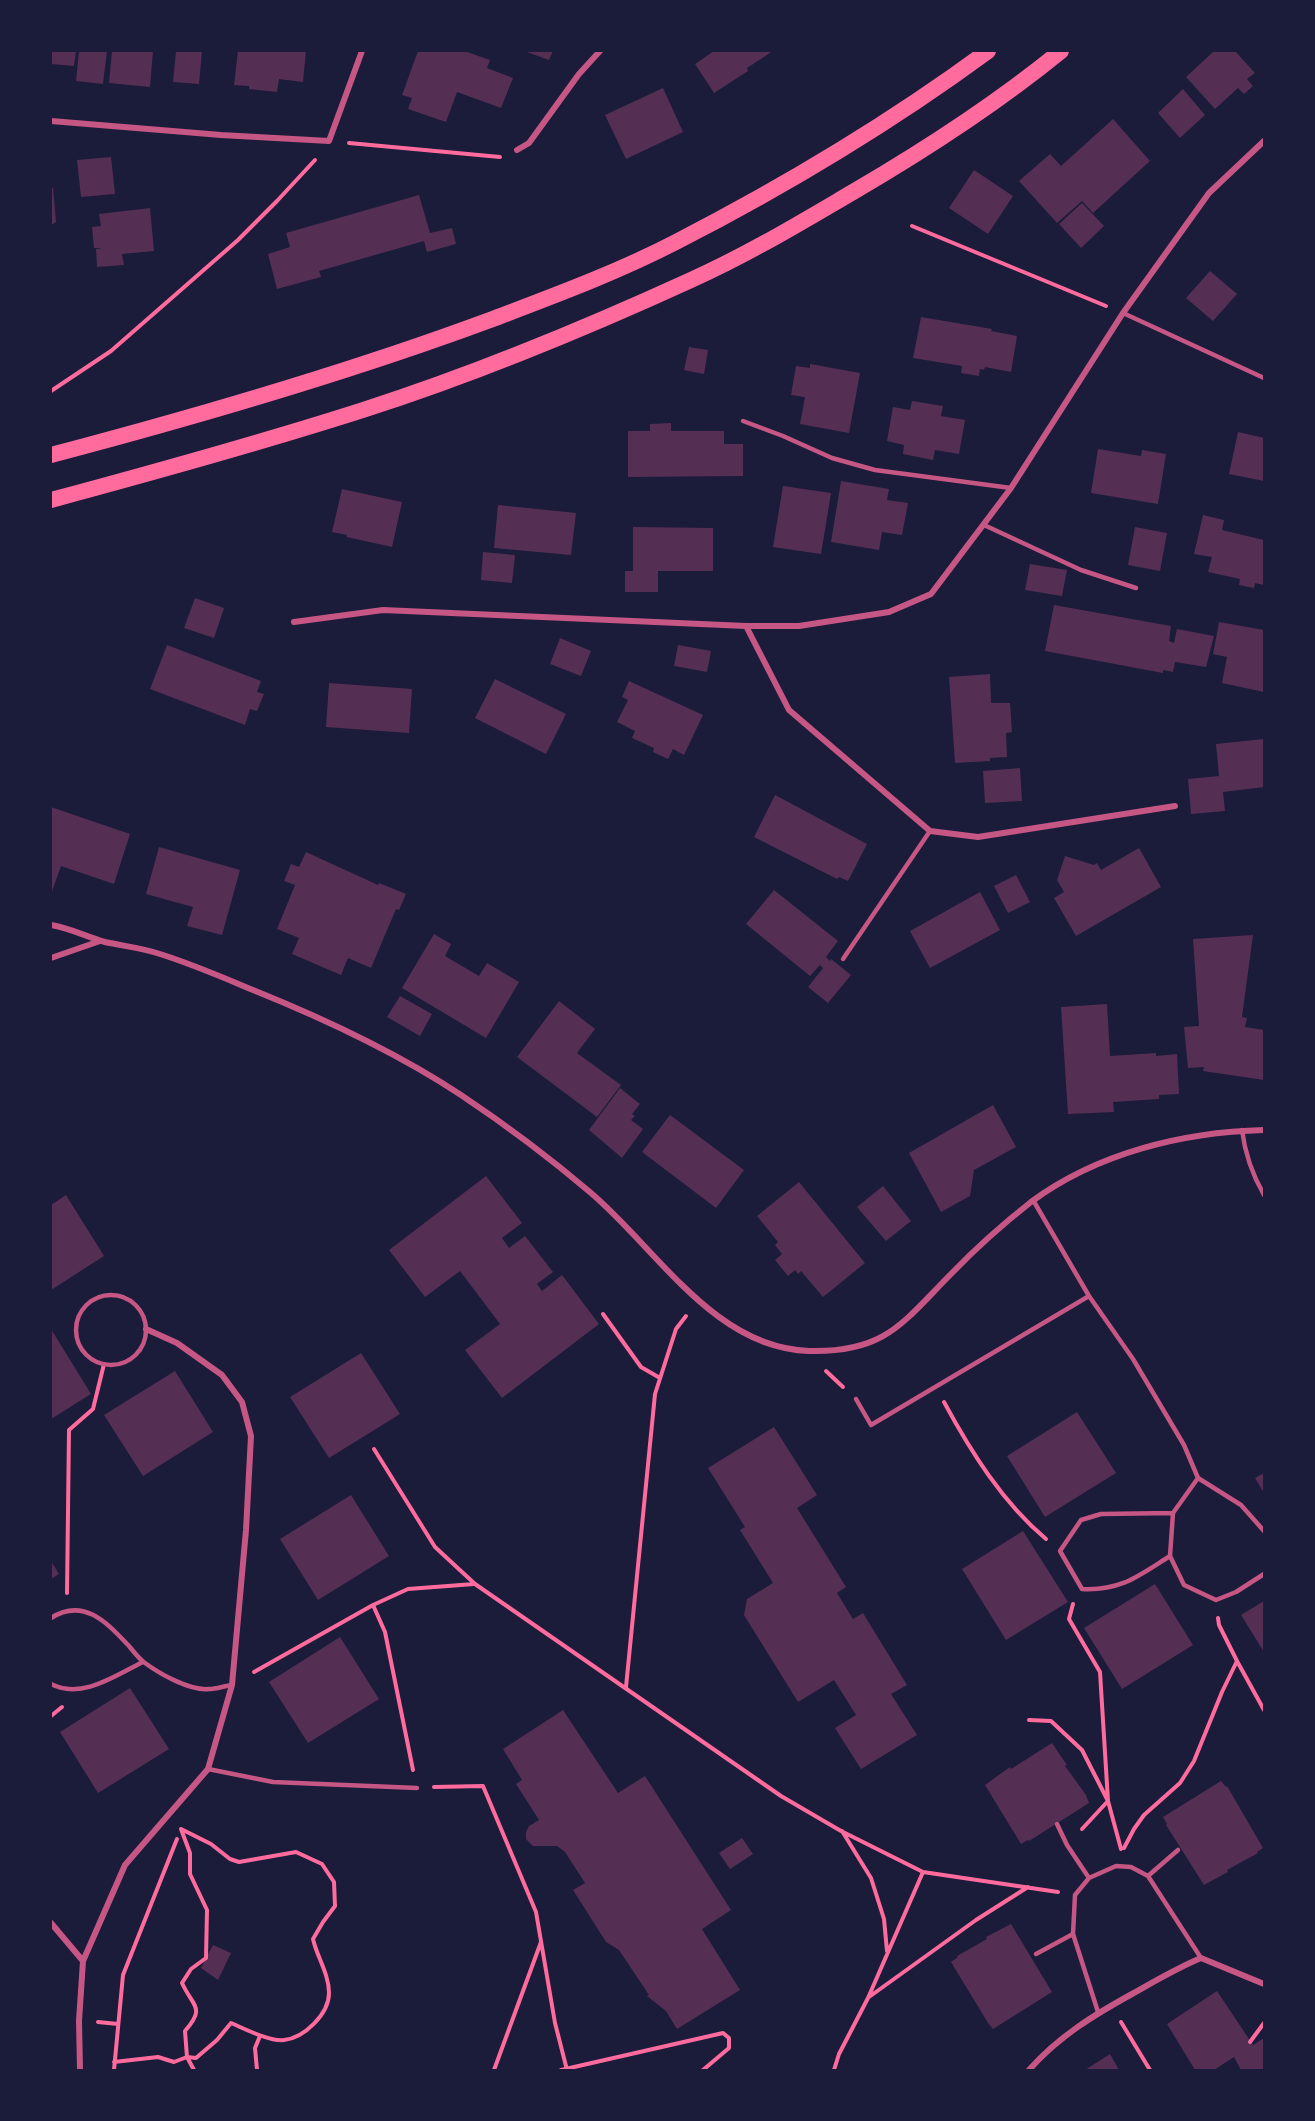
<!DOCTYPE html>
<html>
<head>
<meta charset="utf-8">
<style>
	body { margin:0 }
	#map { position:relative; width:1315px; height:2121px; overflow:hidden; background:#1b1b3a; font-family:Rubik,sans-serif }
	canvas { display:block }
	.frame { position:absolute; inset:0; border:52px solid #1b1b3a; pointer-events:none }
</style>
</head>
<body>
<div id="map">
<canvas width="1315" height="2121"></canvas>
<div class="frame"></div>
</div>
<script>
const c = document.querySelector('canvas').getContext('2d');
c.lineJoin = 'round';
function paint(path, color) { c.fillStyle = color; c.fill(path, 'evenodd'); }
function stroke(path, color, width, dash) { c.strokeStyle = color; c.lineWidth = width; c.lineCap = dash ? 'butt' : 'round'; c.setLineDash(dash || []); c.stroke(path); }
paint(new Path2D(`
	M51,51h25l-2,15 -23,-2z
	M79,51h28l-4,33 -27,-3z
	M112,51h41l-3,36 -41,-4z
	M176,51h26l-3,33 -26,-2z
	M238,51h68l-3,31 -24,-3 -2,13 -28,-3v-3l-15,-1z
	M418,51h46l26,9 -3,8 26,10 -12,30 -44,-16 -11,30 -38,-13 4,-11 -10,-3z
	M524,51h29l-4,9z
	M714,51h59l-26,17 1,3 -34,22 -19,-29z
	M1214,51h21l20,22 -8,6 6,7 -9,8 -6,-6 -23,21 -29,-32z
	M663,88l20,44 -57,27 -21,-44z
	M1183,89l22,26 -25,23 -22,-25z
	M1113,119l37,42 -57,52 -11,-12 -25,22 -38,-42 31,-27 11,12z
	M111,157l4,37 -34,3 -4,-37z
	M974,170l39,26 -25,38 -39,-26z
	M51,188h2l3,34 -5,3z
	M419,195l11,38 22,-5 4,16 -29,8 -3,-11 -105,30 2,6 -44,12 -9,-35 22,-7 -4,-14z
	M1082,203l22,23 -23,22 -22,-24z
	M150,208l4,43 -32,3 2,11 -27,2 -1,-18 7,-1h-9l-2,-21 9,-1 -2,-12z
	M1210,271l27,23 -24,27 -27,-23z
	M921,317l71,12 -1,2 26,5 -6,36 -26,-5 -1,3 -4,-1 -1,7 -18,-3 1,-7 -49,-8z
	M689,347l19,3 -4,24 -20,-4z
	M810,364l50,9 -11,60 -49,-9 5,-27 -14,-2 5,-29 14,2z
	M912,401l31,5 -2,10 24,4 -6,34 -24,-4 -2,10 -30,-6 1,-9 -17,-4 6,-34 17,3z
	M671,423v8h53v13h19v32l-115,1v-46h22v-7z
	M1238,432l26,6v43l-35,-7z
	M1098,449l43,7 1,-6 24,4 -8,50 -67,-11z
	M841,481l48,8 -2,11 21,3 -6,32 -20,-3 -3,18 -48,-8z
	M783,486l48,7 -10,61 -48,-7z
	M342,489l60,13 -10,45 -45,-10v-2l-15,-3z
	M498,505l78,8 -5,42 -77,-7z
	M1203,515l21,5 -2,10 42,10v45l-9,-2 -1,5 -15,-3 1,-6 -32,-7 4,-15 -18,-3z
	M633,527l80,1v43h-55v21h-33v-21h8z
	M1135,527l32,6 -7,38 -32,-6z
	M483,552l32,3 -3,28 -31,-3z
	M1030,564l37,6 -5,26 -37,-6z
	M195,598l29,10 -10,30 -30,-10z
	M1054,605l117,21 -2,15 5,2 3,-14 37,7 -8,31 -31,-5 -2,10 -10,-2v3l-118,-22z
	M1219,622l45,8v62l-42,-9 5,-26 -14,-3z
	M560,638l31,13 -10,25 -31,-12z
	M167,645l94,36 -4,11 7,2 -7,17 -7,-2 -5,16 -95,-36z
	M678,645l33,6 -4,21 -33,-6z
	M990,674l1,29h19l2,29 -6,1 1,24 -17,1v3l-35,2 -6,-86z
	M495,679l71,35 -20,40 -71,-36z
	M629,681l74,34 -19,40 -11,-6 -5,10 -15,-7 1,-4 -22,-10 3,-7 -18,-9 11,-22 -6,-3z
	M329,683l83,6 -3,44 -83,-6z
	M1264,739v48l-41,5 2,19 -34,3 -3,-35 31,-3 -3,-32z
	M1020,768l2,33 -37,2 -2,-32z
	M775,795l92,49 -19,37 -9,-4 -2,2 -83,-42z
	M51,807l79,27 -16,50 -53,-18 -10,28z
	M159,847l81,23 -18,65 -35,-9 6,-19 -47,-13z
	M1139,848l22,39 -85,49 -22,-38 10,-6 -7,-12 8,-24 29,9 3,-2 4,7z
	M306,852l72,33 1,-2 27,11 -7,16 -3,-1 -25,59 -23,-10 -7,17 -49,-21 7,-16 -22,-9 18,-44 -11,-4 7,-17 8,3z
	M1016,875l14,27 -22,11 -14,-27z
	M774,890l64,51 -12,16 4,4 1,-2 20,16 -23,28 -20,-16 15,-19 -3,-3 -10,11 -64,-52z
	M980,892l20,38 -70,38 -20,-37z
	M434,934l17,10 -6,12 34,20 8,-13 32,19 -33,56 -84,-50z
	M1253,935l-11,82 5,1 -2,9 19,3v50l-61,-9 1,-4 -16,1 -4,-41 15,-1 -6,-87z
	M400,996l32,18 -12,22 -33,-19z
	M559,1001l36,28 -18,24 44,32 -24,32 -80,-60z
	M1107,1004l3,52 46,-3v3l21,-2 2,40 -20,1v4l-46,3 1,10 -46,2 -7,-107z
	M620,1088l20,16 -8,10 3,2 -4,4 12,9 -21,29 -33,-28z
	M993,1105l23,42 -42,23 -4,26 -29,16 -32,-59z
	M670,1115l74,55 -28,38 -74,-56z
	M486,1176l36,47 -20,15 7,10 16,-12 28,36 -16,12 5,7 20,-16 37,49 -97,74 -37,-48 35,-26 -40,-53 -35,26 -36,-47z
	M799,1182l66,81 -42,34 -22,-26 -3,3 -3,-4 -7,6 -13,-16 7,-6 -7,-9 3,-3 -21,-26z
	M883,1186l28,35 -25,20 -29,-34z
	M66,1195l38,61 -53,34v-85z
	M51,1329l40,65 -40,25z
	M361,1353l39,61 -71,44 -39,-61z
	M175,1371l38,61 -70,44 -39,-61z
	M1077,1412l39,61 -71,44 -38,-61z
	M774,1427l43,68 -20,13 49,79 -9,6 16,26 10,-6 44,72 -16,9 26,41 -56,34 -26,-41 21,-13 -22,-35 -36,22 -54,-87 3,-16 26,-16 -33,-53 5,-3 -37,-59z
	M1264,1473v20l-9,-15z
	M351,1495l38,61 -71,44 -38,-61z
	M1023,1531l45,71 -62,38 -44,-71z
	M51,1561l8,13 -8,5z
	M1155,1584l38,61 -71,44 -38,-61z
	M1264,1601v51l-23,-37z
	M340,1637l39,62 -71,44 -39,-61z
	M130,1688l39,61 -71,44 -38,-61z
	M563,1710l55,83 27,-17 86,134 -29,19 38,61 -63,39 -11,-18 -19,-15 2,-1 -30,-45 -13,-8 -33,-52 12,-7 -20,-31 -8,-6h-24l-7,-7v-7l3,-6 10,-6 -23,-36 6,-4 -19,-31z
	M1052,1743l15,22 -2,1 21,29 3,8 -60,38 -1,-1 -7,4 -36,-59 25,-18 1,2z
	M1221,1781l5,6 1,-1 36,62 -6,4 1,1 -31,17 1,2 -24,13 -38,-60 1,-1 -4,-7z
	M742,1838l11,16 -23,15 -11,-16z
	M1011,1924l41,68 -59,37 -5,-6 -37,-61 7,-5 -1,-1 30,-17 -1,-2z
	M213,1945l18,8 -13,27 -17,-12z
	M1217,1991l36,54 11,-7v32h-23l-7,-13 -20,13h-19l-28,-46z
	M1110,2054l9,16h-34z`), '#542f53');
stroke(new Path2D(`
	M349,143l151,14
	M912,226l194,80
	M51,391l60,-40 127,-111 39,-39 38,-41
	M603,1314l38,53 19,11
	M826,1371l17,16
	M944,1402c27,50 59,101 102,137
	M374,1449l61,98 40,37 306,212 60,35 82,41 135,20
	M67,1593l2,-163 24,-21 11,-45
	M1073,1604l-4,15 31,53 8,129 -26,28
	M373,1605l12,27 28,138
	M1218,1618l1,7 18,36 27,49
	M254,1672l119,-67 35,-16 66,-5
	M626,1687l29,-293 21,-65 10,-13
	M51,1716l11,-9
	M1029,1720l22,1 31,29 26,51 13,48
	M434,1787l49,-1 53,126 19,111 12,47
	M842,1831l29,47 13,41 3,32
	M1124,1848l10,-19 10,-14 36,-32 14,-22 28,-69 15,-31
	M869,1997l107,-77 52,-33
	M98,2022l20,2
	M1121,2022l29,48
	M1250,2042l14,-19
	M114,2062l44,-5 16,5 13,-5 9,1 21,-18 14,-17c12,5 39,19 53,17 20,-2 45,-26 45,-47 0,-19 -12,-36 -16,-54l10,-17 12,-16 -1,-24 -12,-18 -26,-12 -57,10 -9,-3 -19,-15 -30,-15 9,24v21l17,36 -1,48 -15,11 -9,14c11,24 24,24 3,48l2,26 7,13
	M114,2070l9,-95 54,-136
	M257,2070l-2,-22 5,-12
	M494,2070l47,-128
	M561,2070l162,-37 6,5v10l-26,22
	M834,2070l5,-16 29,-56 55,-126`), '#ff6b9d', 4);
stroke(new Path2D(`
	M1123,313l141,65
	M743,421l40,15 49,22 43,12 136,18
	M984,525l97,45 55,18
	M843,959l87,-128
	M1242,1130c3,24 10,44 22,65
	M1033,1200l56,96 44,63 51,86 14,33 -25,35 -3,43 14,29 32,15 20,-8 28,-18
	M76 1330a35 35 0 1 1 70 0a35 35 0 1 1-70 0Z
	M856,1399l15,26 218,-129
	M1198,1478l43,27 23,26
	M1170,1556c-32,20 -49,35 -88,33l-22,-38 21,-31 20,-6 72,-1
	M51,1618c33,-21 56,5 78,28 5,6 10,13 16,17 15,11 45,28 64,26 7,0 15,-3 23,-4
	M51,1684c31,16 65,-9 92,-22
	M208,1769l65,13 144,6
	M1057,1824l10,21 22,33
	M1148,1876l30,-26
	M1036,1954l37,-20
	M1098,2012l-25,-78 2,-39 14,-17 27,-12 15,1 17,9 53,82`), '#c65784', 4.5);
stroke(new Path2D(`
	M51,121l170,14 108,6 33,-90
	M517,150l12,-7 50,-69 21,-23
	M294,622l89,-12 363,16h53l90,-14 42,-18 80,-106 112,-175 86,-120 55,-52
	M746,626l43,84 141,121 48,6 197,-31
	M51,925c19,3 36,12 54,17 18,4 37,6 55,12 32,10 62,23 93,36 72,29 143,62 208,105 45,30 89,63 130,98 66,56 123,155 218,158 77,2 94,-29 143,-78 24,-25 51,-49 79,-71 66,-49 152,-70 233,-72
	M51,958l49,-17
	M51,1923l32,38
	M80,2070l-1,-49 4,-60 42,-96 83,-96 24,-84 14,-155 5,-94 -9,-34 -20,-27 -45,-32 -31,-14
	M1029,2070c30,-34 65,-55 103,-76 23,-13 45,-26 69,-36l63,26`), '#c65784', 6);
stroke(new Path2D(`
	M51,455c148,-39 296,-82 439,-135 63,-24 126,-47 186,-78 109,-56 214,-119 312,-191
	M51,500c104,-28 209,-57 312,-90 112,-36 221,-81 328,-130 56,-25 109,-57 162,-88 72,-42 143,-88 208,-141`), '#ff6b9d', 16);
</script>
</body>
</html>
